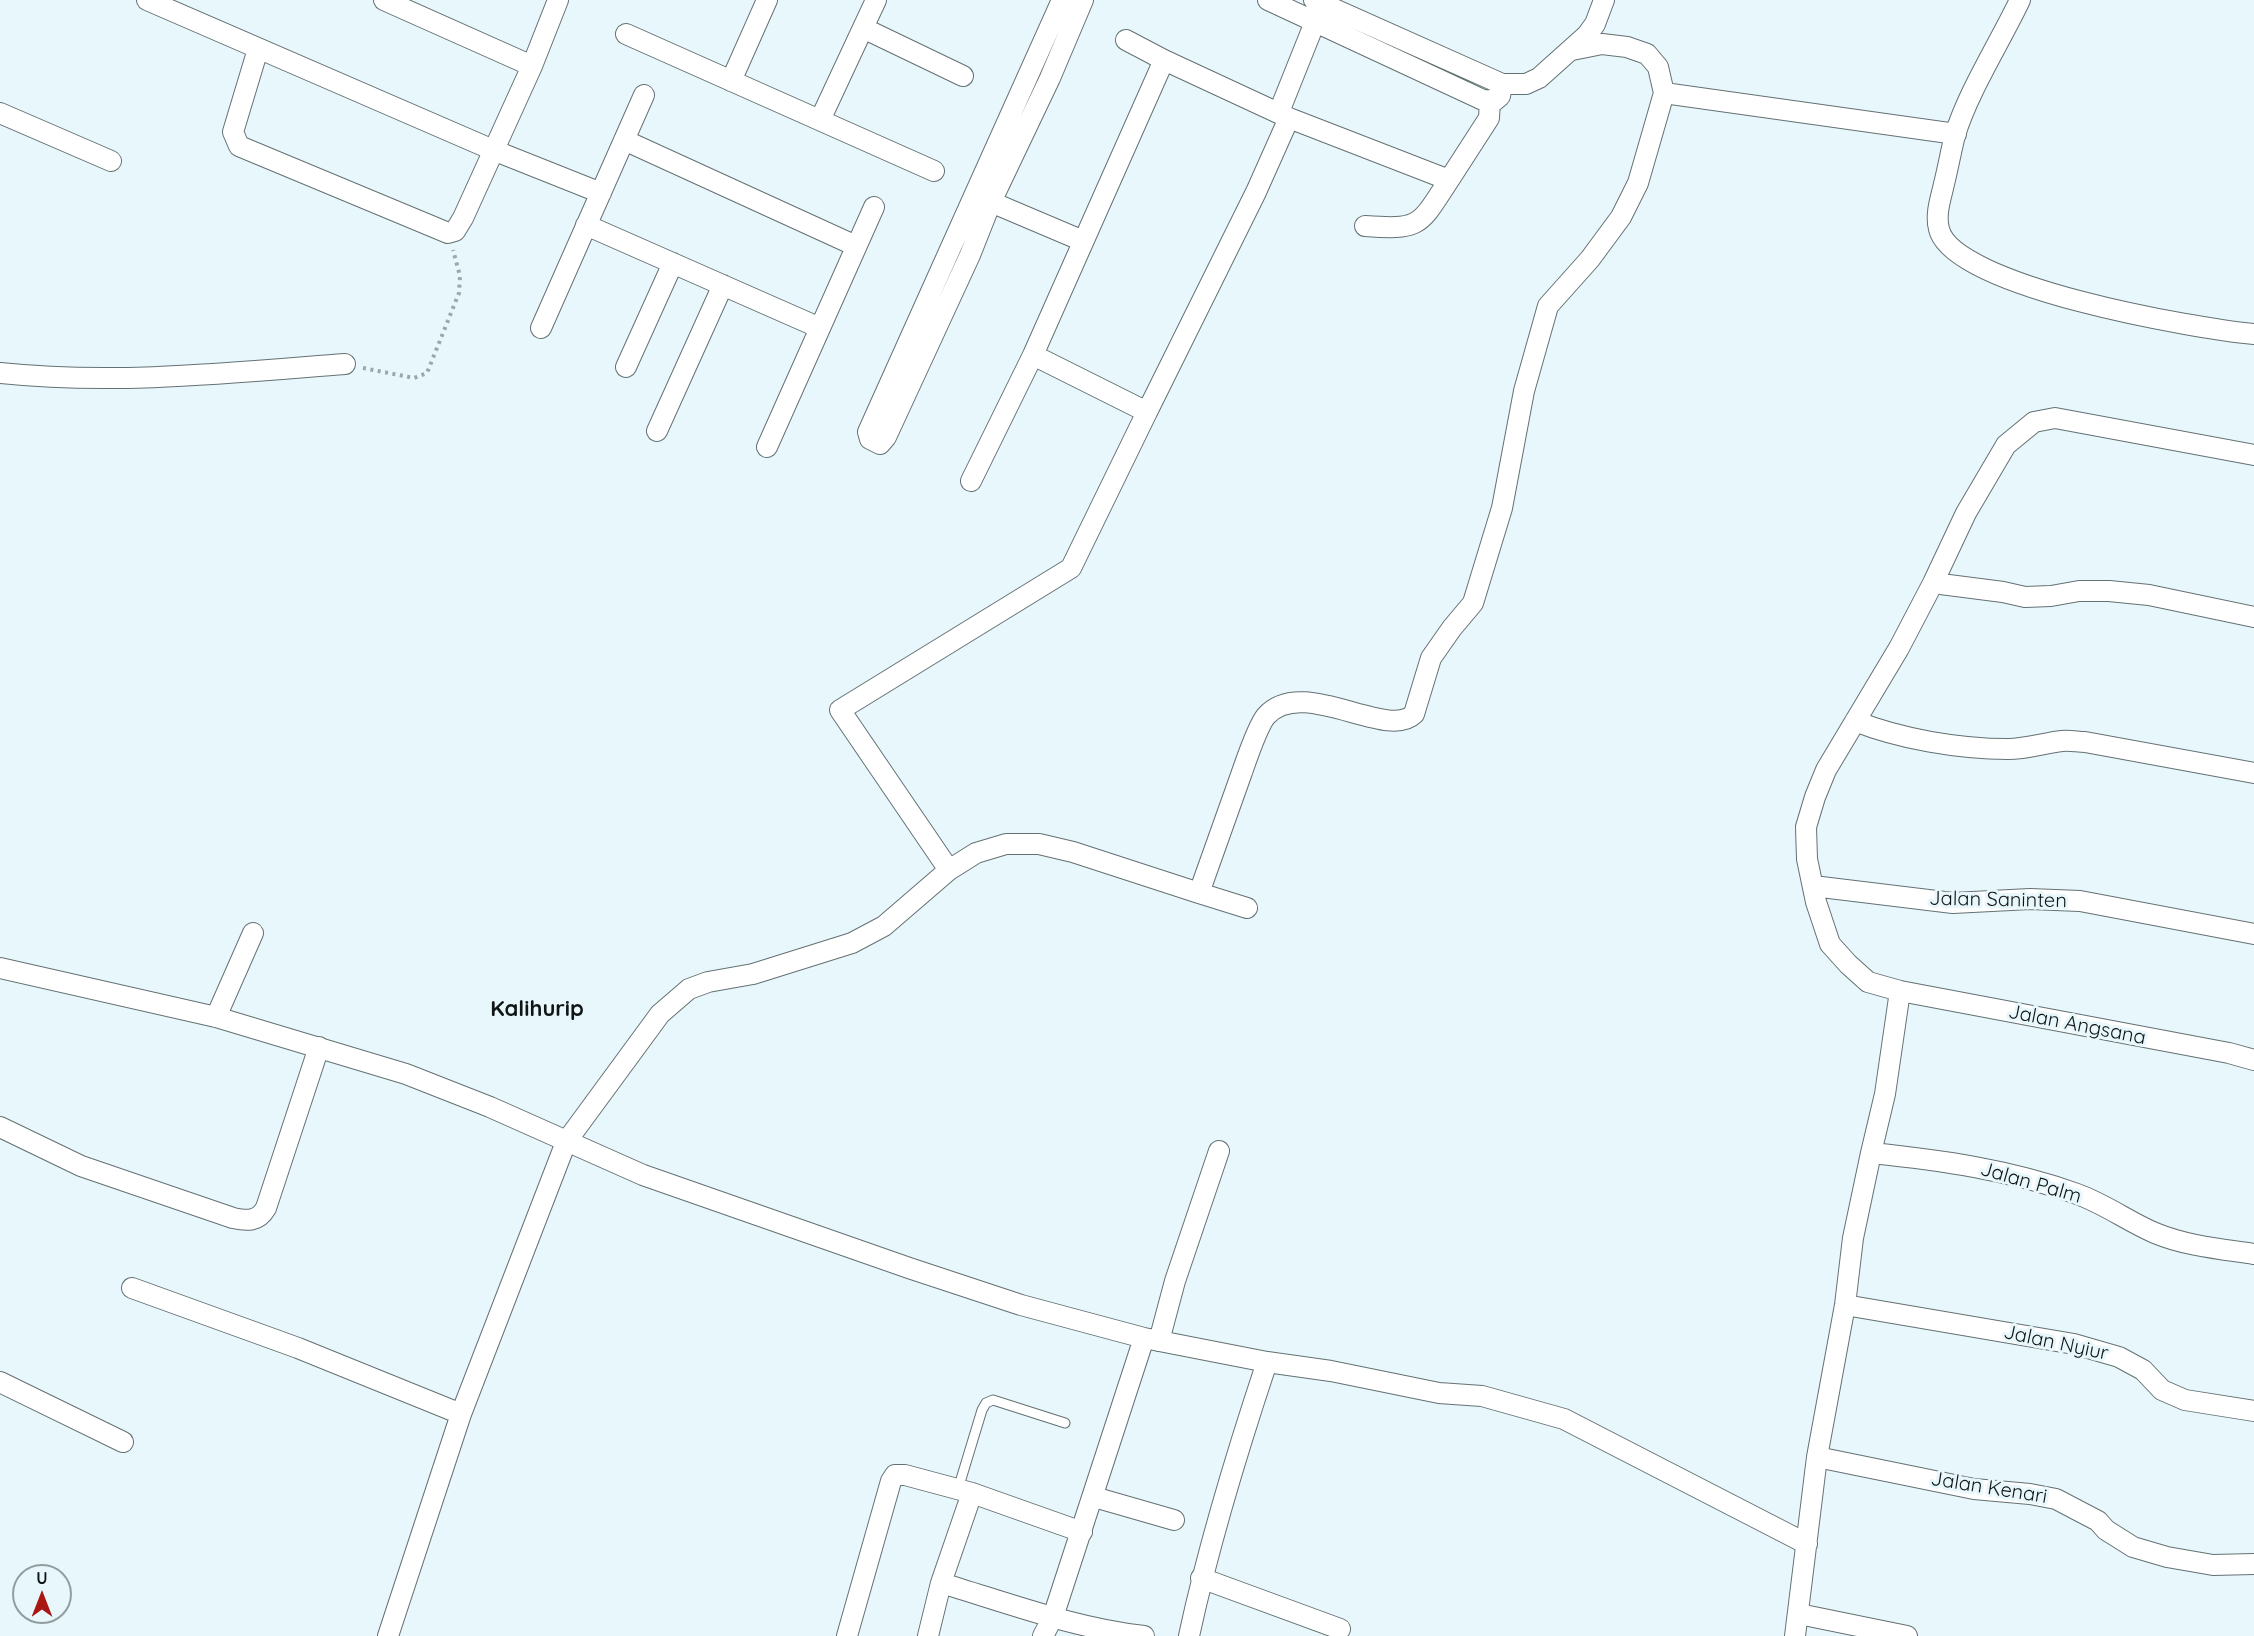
<!DOCTYPE html>
<html>
<head>
<meta charset="utf-8">
<style>
	body { margin:0 }
	#map { position:relative; width:2254px; height:1636px; overflow:hidden; background:#e8f7fb; font-family:Quicksand,sans-serif }
	canvas { display:block }
	.north { position:absolute; left:12px; top:1564px; width:60px; height:60px; box-sizing:border-box; background:#e8f7fb; border:2px solid #929d9f; border-radius:50%; rotate:0deg; font-size:16px; font-weight:700; line-height:24px; text-align:center; color:#101516 }
	.north::after { content:''; display:block; margin:auto; width:21px; height:27px; background:#a91614; clip-path:polygon(50% 0,100% 100%,50% 72%,0 100%) }
</style>
</head>
<body>
<div id="map">
<canvas width="2254" height="1636"></canvas>
<div class="north">U</div>
</div>
<script>
const c = document.querySelector('canvas').getContext('2d');
c.lineJoin = 'round';
function stroke(path, color, width, dash) { c.strokeStyle = color; c.lineWidth = width; c.lineCap = dash ? 'butt' : 'round'; c.setLineDash(dash || []); c.stroke(path); }
function label(font, color, halo, rows, align = 'center') {
  c.font = font + ' Quicksand,sans-serif'; c.lineWidth = 6; c.setLineDash([]); c.textBaseline = 'middle'; c.strokeStyle = halo; c.fillStyle = color; for (const [text, x, y, turn = 0] of rows) {
    c.save(); c.translate(x, y); c.rotate((+turn || 0) * Math.PI / 180); c.textAlign = isNaN(turn) ? turn : align; if (halo) c.strokeText(text, 0, 0); c.fillText(text, 0, 0); c.restore();
  }
}
const service = new Path2D(`
	M958,1489l24,-79 4,-7 7,-3 72,23`);
const minor = new Path2D(`
	M147,0l346,150 108,43
	M384,0l148,66
	M1062,0l-194,432 2,7 10,5 6,-7 84,-182 21,-53 59,-124 33,-78
	M1268,0l215,100 11,1 6,-5 2,-12 -188,-84
	M2020,0c-20,42 -52,92 -65,135 -4,16 -7,33 -11,49 -3,14 -9,30 -5,45 13,58 259,100 315,105
	M863,28l100,48
	M626,34l308,137
	M1126,40l38,20
	M258,49l-25,83 6,14 209,87 7,-2 8,-13 69,-152 26,-66
	M731,81l36,-81
	M1502,84h24l13,-6 48,-43 8,-11 9,-24
	M1664,93l292,41
	M1279,112l40,-100
	M0,113l111,48
	M820,120l56,-120
	M624,140l232,106
	M1449,180l40,-62 1,-18
	M991,202l92,39
	M586,225l234,103
	M541,328l103,-233
	M1033,355l114,57 109,-220 33,-74
	M626,367l47,-104
	M0,373c115,12 230,0 345,-9
	M657,431l66,-146
	M767,447l107,-240
	M2254,455l-199,-37 -21,4 -28,23 -40,68 -33,70 -34,65 -73,122 -11,27 -9,30 1,32 9,43 14,42 18,20 20,18 32,9 329,62 25,7
	M971,481l62,-126 131,-295 125,58 160,62c-30,46 -28,50 -84,46
	M1933,583l70,9 22,5 26,-1 28,-5h30l40,4 105,22
	M1855,721c45,18 104,28 153,28 19,0 36,-6 54,-8 8,-1 16,1 23,1l169,31
	M949,870l-109,-160 231,-142 76,-156
	M1813,886l140,17 77,-4 50,2 174,33
	M1199,893l48,15
	M0,968l216,49 190,57 84,33 153,68 266,93 112,37 123,33 123,24 64,9 108,22 43,3 82,23 243,125
	M216,1017l37,-84
	M0,1127l81,39 152,52c14,3 25,4 33,-10l53,-161
	M1871,1153c69,7 140,17 206,41 28,10 52,28 78,39 31,13 66,16 99,21
	M132,1288l166,60 163,66
	M1845,1305l229,39 45,13 24,13 19,20 23,10 69,11
	M1159,1341l16,-60 44,-130
	M0,1382l123,60
	M1817,1457l157,32 56,5 26,5 42,22 8,9 27,17 34,10 46,8 41,-1
	M1094,1497l80,23
	M1201,1578l139,51
	M941,1583c67,20 133,45 203,53
	M1799,1614l108,22
	M388,1636l73,-222 105,-272 94,-128 29,-25 19,-7 45,-8 99,-31 32,-17 65,-56 27,-17 30,-9h33l34,8 126,41c14,-39 28,-79 42,-118 5,-14 16,-48 25,-59 36,-41 121,25 148,-2l17,-56 21,-30 21,-25 29,-95 22,-117 24,-85 42,-47 31,-42 17,-34 26,-90 -6,-26 -11,-13 -20,-7 -25,-3 -30,6
	M847,1636l44,-155 4,-6h10l67,18 110,39
	M928,1636l13,-53 31,-90
	M1043,1636l10,-19 91,-279
	M1189,1636c20,-93 48,-184 78,-274
	M1795,1636l22,-179 28,-152 8,-67 18,-85 14,-59 15,-103`);
stroke(service, '#647174', 11);
stroke(minor, '#647174', 22);
stroke(new Path2D(`
	M363,368l51,10 13,-5 32,-80 1,-17 -7,-26`), '#9ba7aa', 4, [3, 4.5]);
stroke(service, '#fff', 9);
stroke(minor, '#fff', 20);
label('20px', '#101516', '#e8f7fb', [
	["Jalan Saninten",1998,900,1],
	["Jalan Angsana",2077,1025,11],
	["Jalan Palm",2031,1183,16],
	["Jalan Nyiur",2056,1343,12],
	["Jalan Kenari",1989,1488,9]
]);
label('bold 22px', '#101516', '#e8f7fb', [
	["Kalihurip",537,1009]
]);
</script>
</body>
</html>
